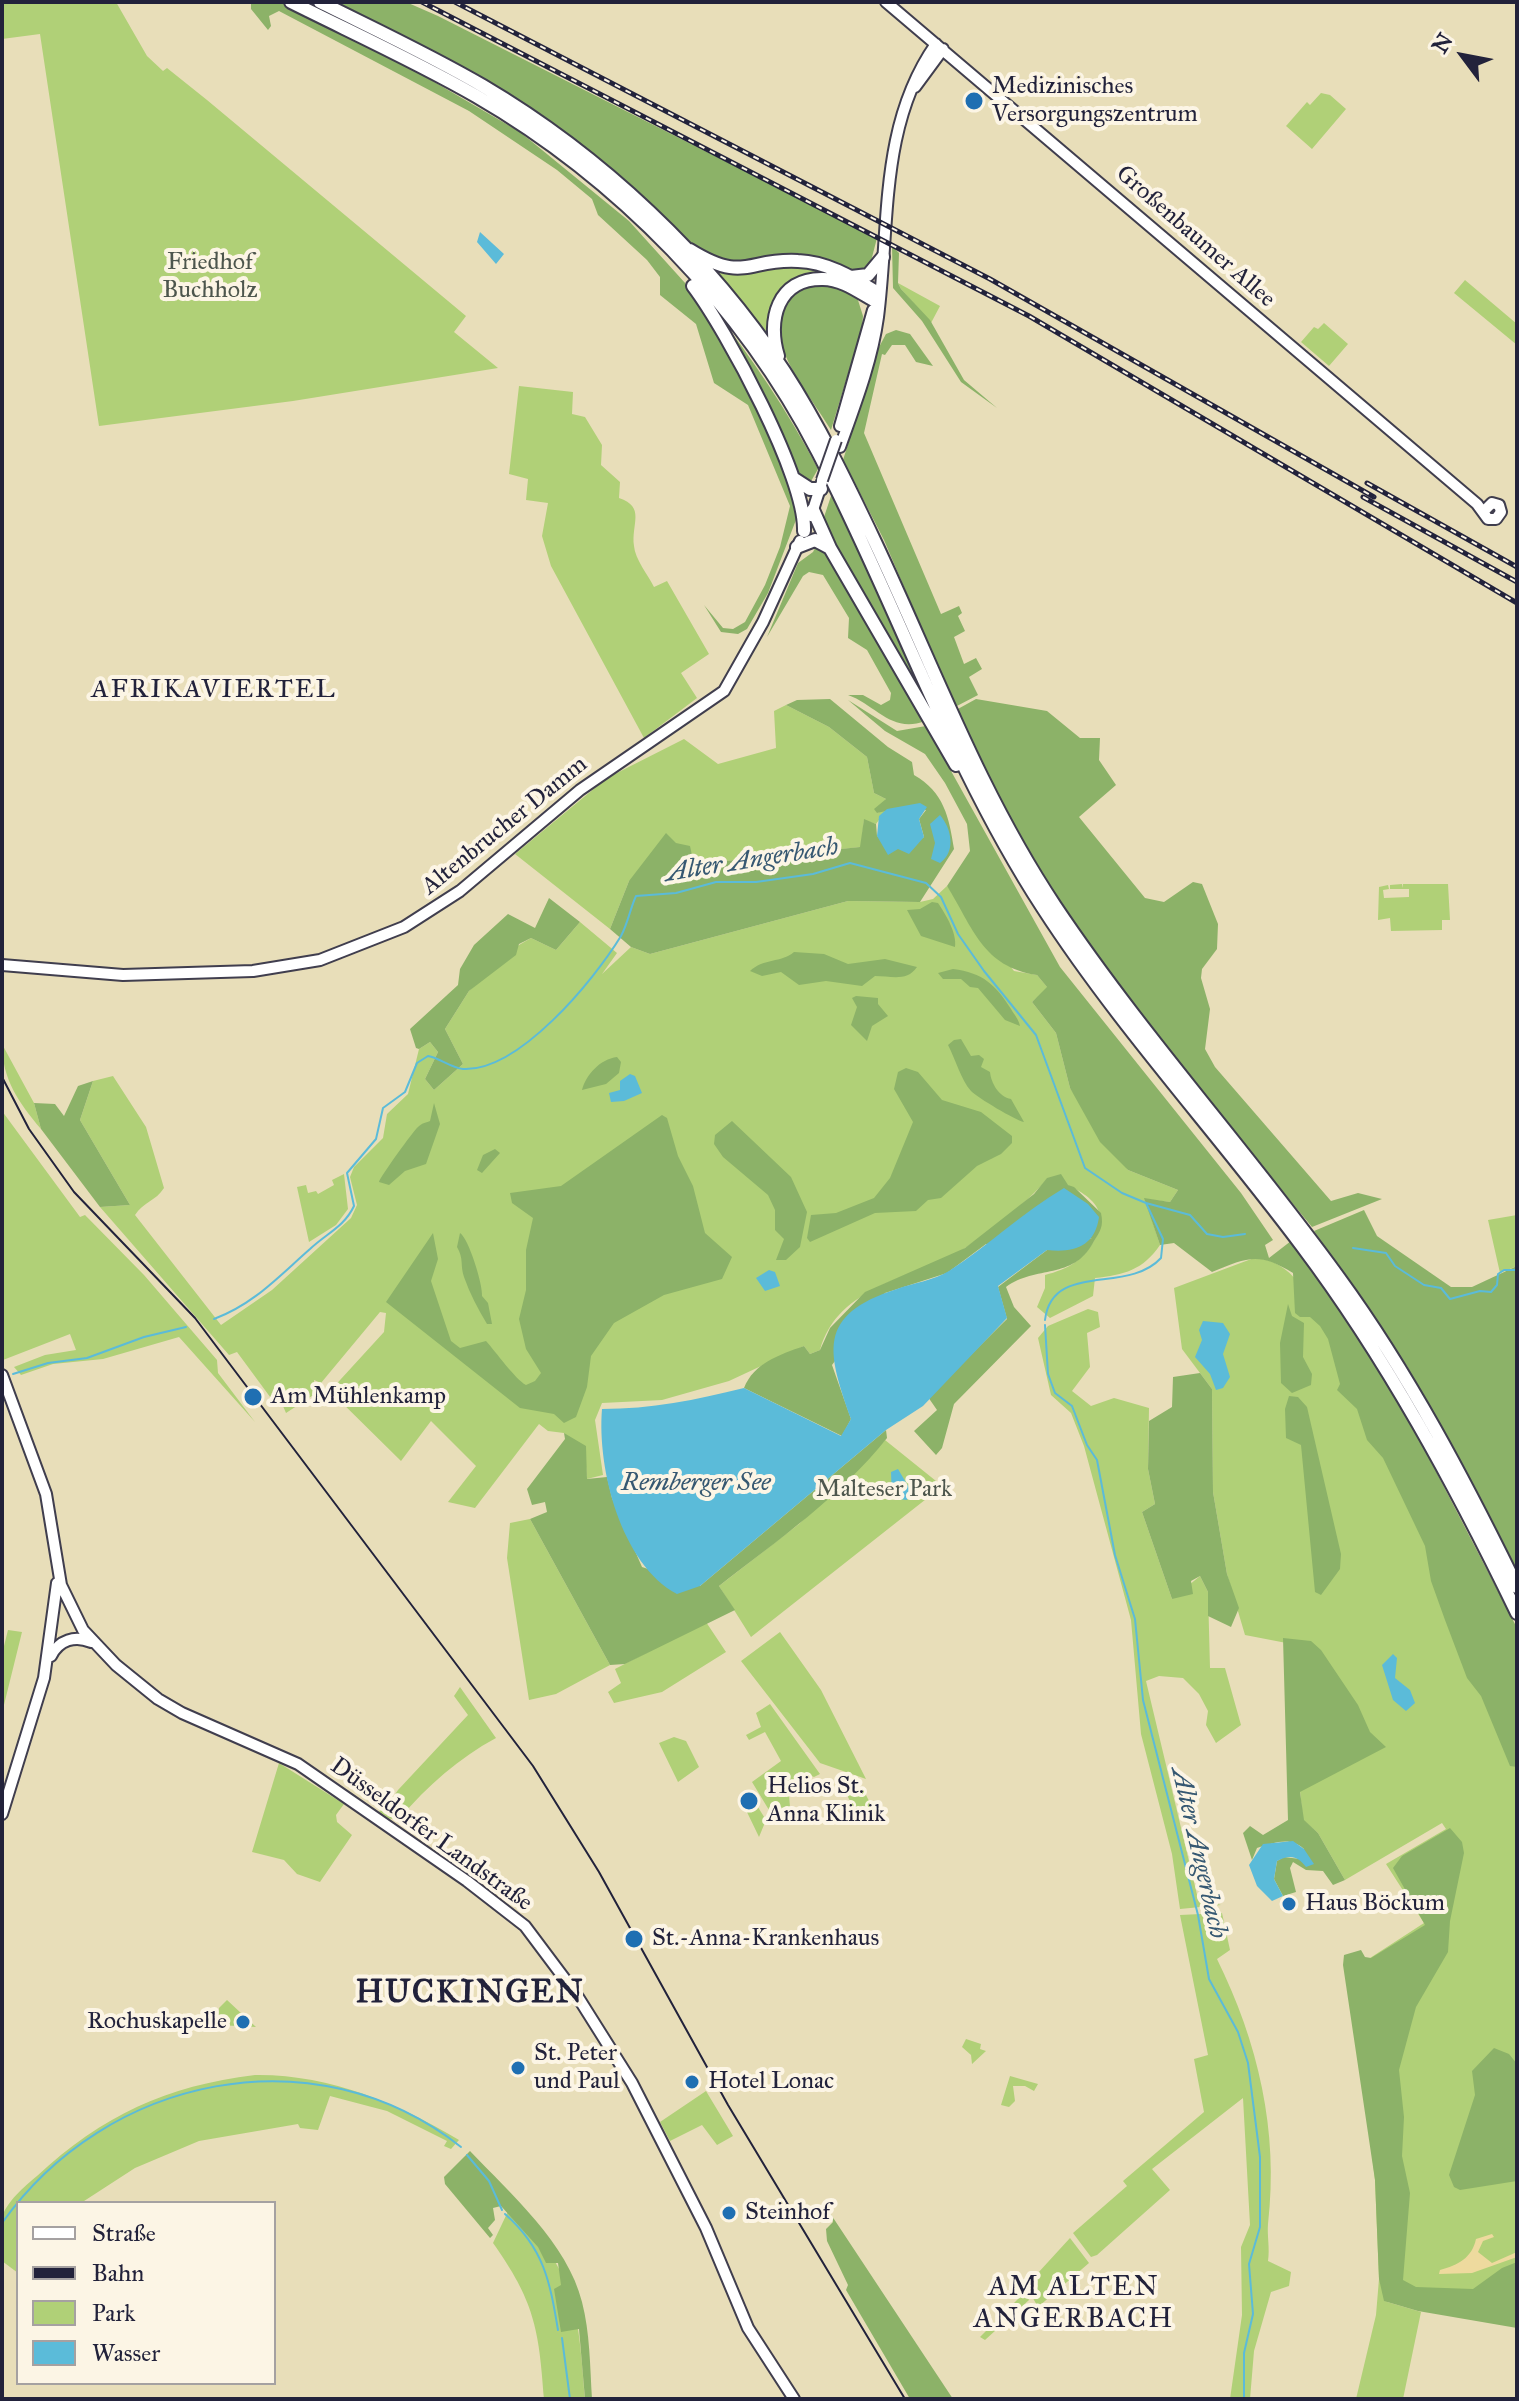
<!DOCTYPE html>
<html>
<head>
<meta charset="utf-8">
<style>
	body { margin:0 }
	#map { position:relative; width:1519px; height:2401px; overflow:hidden; background:#e8deb9; font-family:"IM FELL Great Primer",serif }
	canvas { display:block }
	.frame { position:absolute; inset:0; border:4px solid #22223b; pointer-events:none }
	.legend { position:absolute; left:16px; top:2201px; width:260px; height:184px; box-sizing:border-box; background:#fcf5e5; border:2px solid #a5a1a1; margin:0; padding:10px 14px; list-style:none; font-size:24px; color:#22223b }
	.legend li { display:flex; align-items:center; gap:16px; height:40px }
	.legend b { width:40px; border:2px solid #a5a1a1 }
	.north { position:absolute; left:1423px; top:16px; width:80px; height:80px; -webkit-text-stroke:6px #fcf5e5; paint-order:stroke; rotate:302deg; font-size:22px; font-weight:700; line-height:32px; text-align:center; color:#22223b }
	.north::after { content:''; display:block; margin:auto; width:28px; height:36px; background:#22223b; clip-path:polygon(50% 0,100% 100%,50% 72%,0 100%) }
</style>
</head>
<body>
<div id="map">
<canvas width="1519" height="2401"></canvas>
<div class="frame"></div>
<ul class="legend">
<li><b style="height:10px;background:#fff"></b>Straße</li>
<li><b style="height:10px;background:#22223b"></b>Bahn</li>
<li><b style="height:22px;background:#b0d077"></b>Park</li>
<li><b style="height:22px;background:#5bbbd9"></b>Wasser</li>
</ul>
<div class="north">N</div>
</div>
<script>
const c = document.querySelector('canvas').getContext('2d');
c.lineJoin = 'round';
function paint(path, color) { c.fillStyle = color; c.fill(path, 'evenodd'); }
function stroke(path, color, width, dash) { c.strokeStyle = color; c.lineWidth = width; c.lineCap = dash ? 'butt' : 'round'; c.setLineDash(dash || []); c.stroke(path); }
function label(font, color, halo, rows, align = 'center') {
  c.font = font + ' "IM FELL Great Primer",serif'; c.lineWidth = 8; c.setLineDash([]); c.textBaseline = 'middle'; c.strokeStyle = halo; c.fillStyle = color; for (const [text, x, y, turn = 0] of rows) {
    c.save(); c.translate(x, y); c.rotate((+turn || 0) * Math.PI / 180); c.textAlign = isNaN(turn) ? turn : align; if (halo) c.strokeText(text, 0, 0); c.fillText(text, 0, 0); c.restore();
  }
}
paint(new Path2D(`
	M2,2h114l31,54 16,15 4,-3 40,32 259,216 -12,16 44,36 -205,33 -194,25 -59,-392 -38,5z
	M1321,93l9,2 16,14 -34,40 -26,-23 21,-24 3,3z
	M708,264h78l48,8 -65,69z
	M1465,280l52,44v21l-63,-52z
	M898,283l42,23 -9,17 -30,-34z
	M1324,323l24,21 -19,22 -28,-24 13,-15 4,2z
	M519,386l54,6 -1,22 13,3 17,28 -1,20 19,17 -1,16c27,9 12,26 15,48 1,13 14,29 20,41l13,-6 42,73 -28,19 16,25 -53,40 -93,-172 -9,-30 6,-33 -22,-3 2,-21 -19,-5z
	M786,705l43,22 38,30 7,36 12,6 -9,14 10,-4 -11,15 -12,-4 -3,27 -155,16 -13,-3 -64,21 -19,48 -95,-75 92,-76 77,-39 34,25 58,-16 -2,-37z
	M1402,884v4l1,-4h45l2,36h-8v10l-51,1 -1,-13 -12,2 1,-33 9,-2 1,4 -6,1 1,8 25,-1v-8h-19v-4z
	M947,886l67,85 23,4 11,13 -16,14 24,31 14,55 58,82 50,20 -8,12 -25,-3 15,46c-17,25 -36,30 -65,33l-2,18 -43,22 -13,-11 8,-19v-13c23,-6 37,-14 49,-34 22,-37 -16,-53 -46,-63 -21,25 -59,55 -86,72 -49,29 -124,35 -142,100l-10,4 -6,-8 -75,35 -67,19 -60,3 -7,17 8,55 -16,4 -1,-13 -22,-33 -16,-2 -9,-7 -64,84 -27,-6 28,-36 -45,-45 -30,40 -71,-70 54,-59 2,-19 -6,-1 -59,71 -7,-3 1,14 -29,19 -3,-7 -7,-1 -39,-53 -8,3 -129,-148 30,-2 -50,-85 13,-39 20,-5 33,51 18,61c-8,13 -21,14 -29,27l86,110 51,-35 79,-72 6,-13 -7,-28 4,-10 29,-29 4,-24 21,-20 11,-45 11,-7 8,10 -13,27 9,11 29,-26 -18,-35 24,-38 50,-46 12,-7 25,12 24,-28 37,31 -15,21 29,-27 19,7 198,-53 72,1 13,-3z
	M2,1044l32,59 7,26c-22,-26 -39,-50 -39,-85z
	M2,1111l78,106 5,-2 59,60 73,85 1,13 37,49 -76,-85 -76,22 -50,5 -32,11 -7,-8 31,-12 31,-5 -6,-16 -67,26z
	M344,1174l4,35 -12,16 -27,17 -12,-55 9,-2 2,8 8,-2 2,3 16,-9 -2,-5z
	M1517,1215v51l-17,7 -12,-53z
	M1254,1258c40,2 53,39 72,70l191,368v630l-133,-25 37,11 -18,87h-47l20,-84 3,-36 -4,-99 -25,-209 74,-48 -38,-59 60,-35 -4,-6 -97,57 -27,-47 -15,-13 -3,-29 2,-145 -57,-11 -18,-61 -14,-82 -1,-103 -30,-40 -8,-61z
	M1088,1309l10,3 2,15 -13,6 3,34 -18,24 19,15 23,-8 35,10 -1,61 7,35 -13,8 30,87 28,-23 8,16 2,76h15l16,57 -25,18 -10,-18 2,-14 -9,-17 -16,-16 -24,-2 -13,5 52,218 23,6 -41,4 -8,-55 -31,-120 -10,-114 -47,-174 -13,-33 -20,-18 -13,-57 10,-12z
	M885,1440l51,41 -1,11 -184,145 -32,-51 80,-62z
	M530,1519l80,146 -54,29 -27,6 -22,-142 3,-35z
	M706,1622l20,30 -64,40 -48,11 -6,-11 13,-9 -6,-14z
	M8,1630l14,2 -20,81v-59z
	M780,1632l41,58 45,89 -46,-16 -79,-102z
	M460,1687l36,51c-37,20 -69,48 -96,80l-13,1 -8,-7 3,-5 3,2 13,-19 70,-75 -14,-19z
	M770,1704l50,70 -6,3 -9,-4 -17,10 2,24 -18,8 -20,-33 29,-21 -16,-29 -16,8 -3,-5 15,-8 -5,-14z
	M674,1737l12,4 13,26 -21,15 -19,-39z
	M279,1763l65,41 -8,11 1,7 15,13 -32,47 -23,-8 -13,-14 -32,-8z
	M862,1787l11,22 -15,8 -11,-22z
	M756,1804l10,16 -7,17 -13,-27z
	M1222,1913l8,37 -13,9c41,83 62,172 51,265 -1,12 2,24 0,37l23,11 -2,14 -18,6 -17,59 -4,48h-20l12,-84 -1,-68 9,-22 -7,-127 -91,71 18,21 -73,65 -6,2 -18,-24 54,-47 -4,-5 81,-69 -10,-53 14,-4 -28,-140z
	M227,2000l29,27 -38,-2 1,-17z
	M966,2039l15,5 -1,5 6,2 -14,13 -1,-9 -9,-8z
	M255,2075c74,-1 142,28 204,65l-8,9 -7,-3 3,-5 -60,-30 -57,-15 -12,34 -18,-2 -2,-4 -99,17 -64,27 -54,35h-63v70l-16,-12c0,-14 -2,-30 0,-43 3,-15 24,-33 35,-42 66,-61 129,-90 218,-101z
	M1010,2076l28,8 -4,7 -9,-5h-12l2,15 -6,6 -8,-2z
	M706,2091l27,45 -16,9 -15,-20 -32,16 -10,-19z
	M511,2205c65,70 67,102 74,194h-41c-5,-71 -10,-98 -51,-156z
	M1070,2238l19,25 -51,44 -12,-21z
	M1025,2292l4,8 -44,40 -5,-3z`), '#b0d077');
paint(new Path2D(`
	M251,2h28l133,67 108,63 109,89 66,73 57,103 37,81 10,34 -31,81 -21,36 -9,5 -17,-2 -17,-27 19,23 10,1 12,-7 20,-37 15,-38 10,-41 -42,-101 -34,-22 -18,-59 -36,-29v-18l-13,-17 -49,-45 -6,-16 -35,-29 -88,-59 -190,-100 -10,5 2,10 -3,4 -17,-21z
	M335,2h71l32,14 439,222 -8,31 -8,5 -24,-8 -111,-2 -35,-20 -79,-74 -80,-59 -46,-30z
	M892,246l7,7 -1,30 3,6 29,31 34,60 33,28 -36,-26 -39,-61 -29,-33z
	M812,285h23l22,12 6,19 -1,12 -31,102c-24,-41 -95,-119 -19,-145z
	M711,305c40,52 77,106 107,164l-8,14 -13,-9z
	M896,330l14,4 23,32 -17,-4 -11,-17h-13l-7,10 -3,-1 -18,79 77,181 18,-8 3,7 -4,3 7,15 -11,6 10,27 12,-6 6,11 -13,8 9,18 -23,12 -71,-167 -41,-80 35,-111 8,-15z
	M832,493l107,237 -117,-207z
	M817,544l5,1 103,176c-33,13 -49,-16 -77,-26h15l18,10 9,-5 1,-7 -24,-43 -19,-12 1,-20 -26,-43 -14,-3 -6,4 -36,61 31,-74 15,-11z
	M830,699l58,48 24,15 2,13c30,17 35,42 40,74l-34,53 -72,-1 -198,53 -19,-7 -21,-18 19,-48 37,-48 10,10 14,3 3,14 13,3 154,-16 4,-28 12,5 1,12 26,14 21,-13 -5,-18 7,-9 -23,-3 -26,6 -3,-4 12,-10 -12,-6 -7,-36 -38,-30 -43,-22 11,-5z
	M976,699l71,12 33,27h20l-1,22 17,25 -37,32 66,81 19,4 29,-20 9,2 16,40 -1,25 -15,20 -1,9 9,31 -5,40 10,18 116,134 27,-8 24,6 -70,28c-87,-107 -178,-213 -254,-329 -38,-60 -71,-123 -102,-188z
	M848,700l49,31 29,-5 134,241 181,226 32,47 -8,5 4,13 22,-17 68,95 53,89 105,203v139l-7,-1 -29,-70 -14,-18 -22,-58 -14,-39 -6,-35 -42,-88 -16,-18 -10,-31 -20,-19 3,-6 -12,-45 -8,-13 -10,-9h-10l-5,-4 -2,-40c-34,-21 -45,-16 -81,-1l-38,-29 -14,2 -16,-47 26,4 8,-12 -50,-20 -28,-28 -30,-54 -14,-55 -24,-31 15,-15 -10,-12c-54,-8 -64,-47 -90,-89l23,-35 -3,-27 -22,-41 -20,-29 -40,-23z
	M549,898l31,24 -24,28 -25,-12 -12,6 -3,11 -47,36 -24,38 18,35 -29,26 -9,-11 13,-27 -8,-10 -11,7 -3,-1 -6,-19 48,-44 2,-16 14,-24 34,-31 27,14z
	M932,902l6,1c8,12 19,30 17,44l-34,-11 -14,-26 13,-1z
	M794,952l30,2 24,10 37,-5 32,8c-10,15 -26,9 -42,9l-13,10 -36,-5 -27,4 -18,-13 -19,4 -12,-5c14,-13 31,-8 44,-19z
	M953,969c30,4 42,15 58,40 4,7 7,9 9,17l-15,-6 -27,-32 -8,-1 -9,-8h-18l-5,-6z
	M856,996l22,2v6l10,12 -16,10 -5,15 -16,-16 6,-18 -5,-9z
	M961,1039l10,17 8,-1 5,4 -3,8 9,5c1,11 9,25 21,27l13,23c-9,-2 -46,-24 -53,-31 -10,-11 -16,-33 -23,-46l6,-5z
	M617,1057l4,5 -2,11 -13,11 -24,6c4,-15 18,-31 35,-33z
	M906,1068l12,4 24,28 39,12 31,24v7l-11,11 -24,12 -36,32 -13,2 -12,11 -41,2 -65,29 -3,-4 4,-23 25,-2 38,-15 16,-20 23,-56 -19,-33 4,-17z
	M93,1081l-13,39 50,85 -30,2 -59,-78 -7,-26 21,1 9,12 14,-30z
	M434,1103l6,21 -14,40 -21,7 -16,14 -10,-3c1,-5 35,-52 39,-55 4,-4 7,-4 12,-6z
	M662,1115l5,3 11,38 15,30 12,47 27,24 -10,22 -58,16 -50,28 -23,33 -4,31 -11,30 -12,6 -10,-9 -34,-6 -134,-106 47,-69 5,26 -7,22 20,60 9,7 26,-7c10,11 29,38 40,44l9,-4 6,-8 -15,-24 -7,-30 7,-29v-40l7,-32 -21,-15 -2,-10 51,-7z
	M732,1121l59,56 16,35 -7,35 -14,13h-10l8,-21 -9,-9v-20l-7,-15 -45,-38 -9,-13 1,-9z
	M495,1149l5,4 -18,20 -5,-3 6,-15z
	M1061,1174l7,11 6,2 27,26c3,14 -1,18 -8,30 -20,37 -57,22 -87,44l8,20 17,19 -77,78 -12,44 -6,7 -22,-24 23,-21 -9,-13 79,-78 -9,-32 49,-37 45,-12 -106,6 -39,29 -62,20 -53,72 19,54 -9,17 -98,-48c10,-25 35,-33 60,-42l6,8 10,-4 10,-22 35,-36 100,-44 69,-54 13,-16z
	M1364,1210l13,26 74,51h21l45,-21v306l-110,-206 -93,-135z
	M460,1233c9,6 23,52 22,63l6,7 4,21h-5c-9,-15 -17,-30 -23,-47 -4,-12 0,-18 -7,-30z
	M1288,1304l4,12 12,7 -1,34 9,17 -1,11 -19,8 -11,-10 -1,-40z
	M1200,1373l12,16 1,103 14,82 12,34 -8,19 -23,-11v-24l-8,-16 -9,5 2,13 -21,5 -30,-87 13,-8 -7,-35 1,-48 23,-14 1,-30z
	M1289,1396l9,1 9,10 34,147 -1,15 -19,26 -6,-3 -14,-147 -15,-7 -1,-29z
	M886,1430l1,8c-46,58 -110,103 -168,148l16,24 -110,54 -15,1 -80,-146 17,-7 -2,-10 -13,3 -5,-16 38,-50 -1,-6 22,13 1,33 20,-2 5,21 30,69 58,19z
	M1283,1638l28,3 10,9 37,55 12,27 16,15 -86,45 4,28 14,13 27,47 -12,5 -10,-14 -17,-1 -13,-8 -3,6 6,24 -13,4 -9,-17 3,-18 7,-4 16,2 4,-10c-14,-13 -30,-6 -47,-1l-5,12 -9,-27 7,-7 13,9 25,-15z
	M1450,1828l12,14 2,11 -14,68 -2,31 -32,55 -17,63 5,47 -2,39 8,37 -7,87 13,7 57,2 29,-21 15,-6v66l-99,-17 -34,-10 -5,-22 -4,-99 -32,-215 1,-10 17,-5 4,7 6,1 54,-33 -32,-57 9,-12z
	M1494,2048l15,6 8,10v117l-57,9 -6,-3 -5,-12 26,-80 -3,-24z
	M470,2151c40,42 98,93 112,151 8,31 8,64 10,97h-7l-6,-70 -18,3 -7,-43 7,-4 -3,-22h-12l-8,-16 -37,-41 -8,2 2,12 -7,8 5,7 -3,3 -45,-54 -1,-7z
	M826,2207l127,192h-43l-64,-109 2,-5 -21,-44 -1,-12 7,-7z`), '#8cb268');
paint(new Path2D(`
	M1492,2234l2,3 -11,4 -5,11 14,11 25,-11v5l-45,16 -33,1 1,-4c18,-5 32,-12 36,-31z`), '#eeda9e');
paint(new Path2D(`
	M480,232l24,22 -8,10 -19,-22z
	M920,803l7,4 -8,12 5,18 -15,17 -11,-5 -10,6 -11,-19 2,-20 8,-7z
	M940,815c12,14 16,37 0,48l-9,-4 4,-16 -5,-19z
	M630,1074l5,2 7,17 -18,8 -13,1 -2,-9 11,-3v-9z
	M1064,1188l24,16 11,13c-4,30 -26,36 -52,33l-49,36 9,32 -84,88 -37,24 -186,156 -23,8c-56,-30 -80,-125 -75,-185 49,0 94,-9 142,-21l97,48 10,-17c-23,-66 -36,-104 46,-130 16,-6 38,-9 52,-18 40,-26 74,-59 115,-83z
	M769,1270l6,2 5,14 -15,5 -9,-13z
	M1203,1321l20,2 7,11 -7,20 7,23 -7,11 -7,2 -6,-16 -15,-17 7,-17 -3,-10z
	M898,1469l13,22 -4,9 -15,-2 -1,-26z
	M1393,1654l4,4 -2,20 15,12 5,13 -9,8 -13,-11 -11,-35z
	M1293,1841l11,8 10,15 -8,3c-8,-11 -16,-13 -29,-6l-3,18 9,17 -11,5 -15,-15 -8,-21 14,-21z`), '#5bbbd9');
stroke(new Path2D(`
	M1146,1203l44,12 17,19 16,3 22,-3
	M1353,1248l33,5 9,13 29,19 17,3 9,11 30,-8 11,1 6,-7 1,-11 6,-4h13
	M214,1319c40,-15 64,-42 96,-70 17,-16 34,-22 44,-43l-7,-33 29,-34 7,-31 22,-16 12,-29 11,-7c12,2 23,12 35,13 56,3 131,-89 158,-133 7,-13 9,-27 15,-40l40,-3 40,-11h40l57,-8 37,-11 76,20 15,14 17,37 26,37 52,64 49,133 37,25 24,10 17,36 -2,19c-34,37 -109,3 -116,62
	M1045,1325l3,49 7,19 17,13 15,39 10,15 18,95 20,64 8,81 55,215 11,64 29,53 10,31 12,94v70l-11,37 4,50 -9,39v46
	M13,1374l35,-11 39,-5 57,-21 42,-10
	M467,2155l22,26 13,29
	M505,2214c39,34 45,68 53,116
	M2,2223c104,-147 313,-192 459,-76
	M562,2338l8,61`), '#5bbbd9', 2);
const secondary = new Path2D(`
	M886,2l591,502 11,15h8l5,-7 -2,-7 -7,-2 -8,8
	M915,87l28,-38
	M840,426l33,-116
	M840,447c15,-42 32,-86 38,-130 12,-94 1,-192 58,-273
	M811,516l11,-34
	M2,965l121,10 130,-4 67,-11 84,-33 56,-36 120,-101 144,-99 39,-69 37,-81
	M2,1375l44,119 15,91 22,45 33,35 42,34 24,14 116,51 169,117 58,45 51,68 56,89 74,145 42,100 46,71
	M51,1656c8,-16 24,-21 40,-14
	M2,1814l42,-136 13,-95`);
const highway = new Path2D(`
	M291,2c62,31 126,60 185,94 142,82 267,210 342,356 78,150 132,313 225,456 77,119 174,224 259,338 85,113 153,239 215,367
	M320,2c54,27 110,53 163,84 117,69 226,171 301,285 35,54 63,112 91,171 58,123 104,250 180,364 87,130 193,246 284,372 70,96 126,203 178,309
	M690,250c55,34 57,8 108,11 30,1 55,17 80,32
	M851,277l17,-2 15,-18
	M693,286c34,45 113,192 111,245
	M778,356c-11,-35 -1,-78 45,-77 19,0 36,13 52,22
	M793,478l17,11h11
	M813,510l17,38 126,217
	M797,547l18,-7 15,8`);
stroke(secondary, '#403e4e', 14);
stroke(highway, '#403e4e', 16);
stroke(secondary, '#fff', 10);
stroke(highway, '#fff', 12);
stroke(new Path2D(`
	M2,1077l27,52 45,63 121,126 338,448 66,106 129,233 177,294`), '#22223b', 2);
const rail = new Path2D(`
	M422,2l607,314 488,287
	M455,2l535,277 384,218
	M1367,483l150,84
	M1363,497l154,85`);
stroke(rail, '#22223b', 5);
stroke(rail, '#fcf5e5', 2, [6]);
const secondaryBridge = new Path2D(`
	M822,480l14,-40`);
stroke(secondaryBridge, '#403e4e', 14, []);
stroke(secondaryBridge, '#fff', 10);
for (const [x, y, r, color] of [
	[974,101,10,"#1f6fb2"],
	[253,1397,10,"#1f6fb2"],
	[749,1801,10,"#1f6fb2"],
	[1289,1904,8,"#1f6fb2"],
	[634,1939,10,"#1f6fb2"],
	[243,2022,8,"#1f6fb2"],
	[518,2068,8,"#1f6fb2"],
	[692,2082,8,"#1f6fb2"],
	[729,2213,8,"#1f6fb2"]
]) { const dot = new Path2D(); dot.arc(x, y, r, 0, 2 * Math.PI); c.fillStyle = color; c.fill(dot); stroke(dot, '#fcf5e5', 3); }
label('24px', '#22223b', '#fcf5e5', [
	["Medizinisches",992,87],
	["Versorgungszentrum",992,115],
	["Am Mühlenkamp",271,1397],
	["Helios St.",767,1787],
	["Anna Klinik",767,1815],
	["Haus Böckum",1305,1904],
	["St.-Anna-Krankenhaus",652,1939],
	["Rochuskapelle",227,2022,"right"],
	["St. Peter",534,2054],
	["und Paul",534,2082],
	["Hotel Lonac",708,2082],
	["Steinhof",745,2213]
], 'left');
label('24px', '#22223b', '#fcf5e5', [
	["Großenbaumer Allee",1195,237,41],
	["Altenbrucher Damm",505,826,-39],
	["Düsseldorfer Landstraße",431,1835,36]
]);
label('24px', '#4d564d', '#fcf5e5', [
	["Friedhof",210,263],
	["Buchholz",210,291],
	["Malteser Park",884,1490]
]);
c.letterSpacing = '2px';
label('26px', '#22223b', '#fcf5e5', [
	["AFRIKAVIERTEL",214,691]
]);
c.letterSpacing = '0px';
label('italic 26px', '#365872', '#fcf5e5', [
	["Alter Angerbach",752,861,-9],
	["Remberger See",696,1484],
	["Alter Angerbach",1198,1853,77]
]);
c.letterSpacing = '2px';
label('28px', '#22223b', '#fcf5e5', [
	["AM ALTEN",1074,2288],
	["ANGERBACH",1074,2320]
]);
c.letterSpacing = '0px';
c.letterSpacing = '2px';
label('bold 32px', '#22223b', '#fcf5e5', [
	["HUCKINGEN",470,1994]
]);
c.letterSpacing = '0px';
</script>
</body>
</html>
